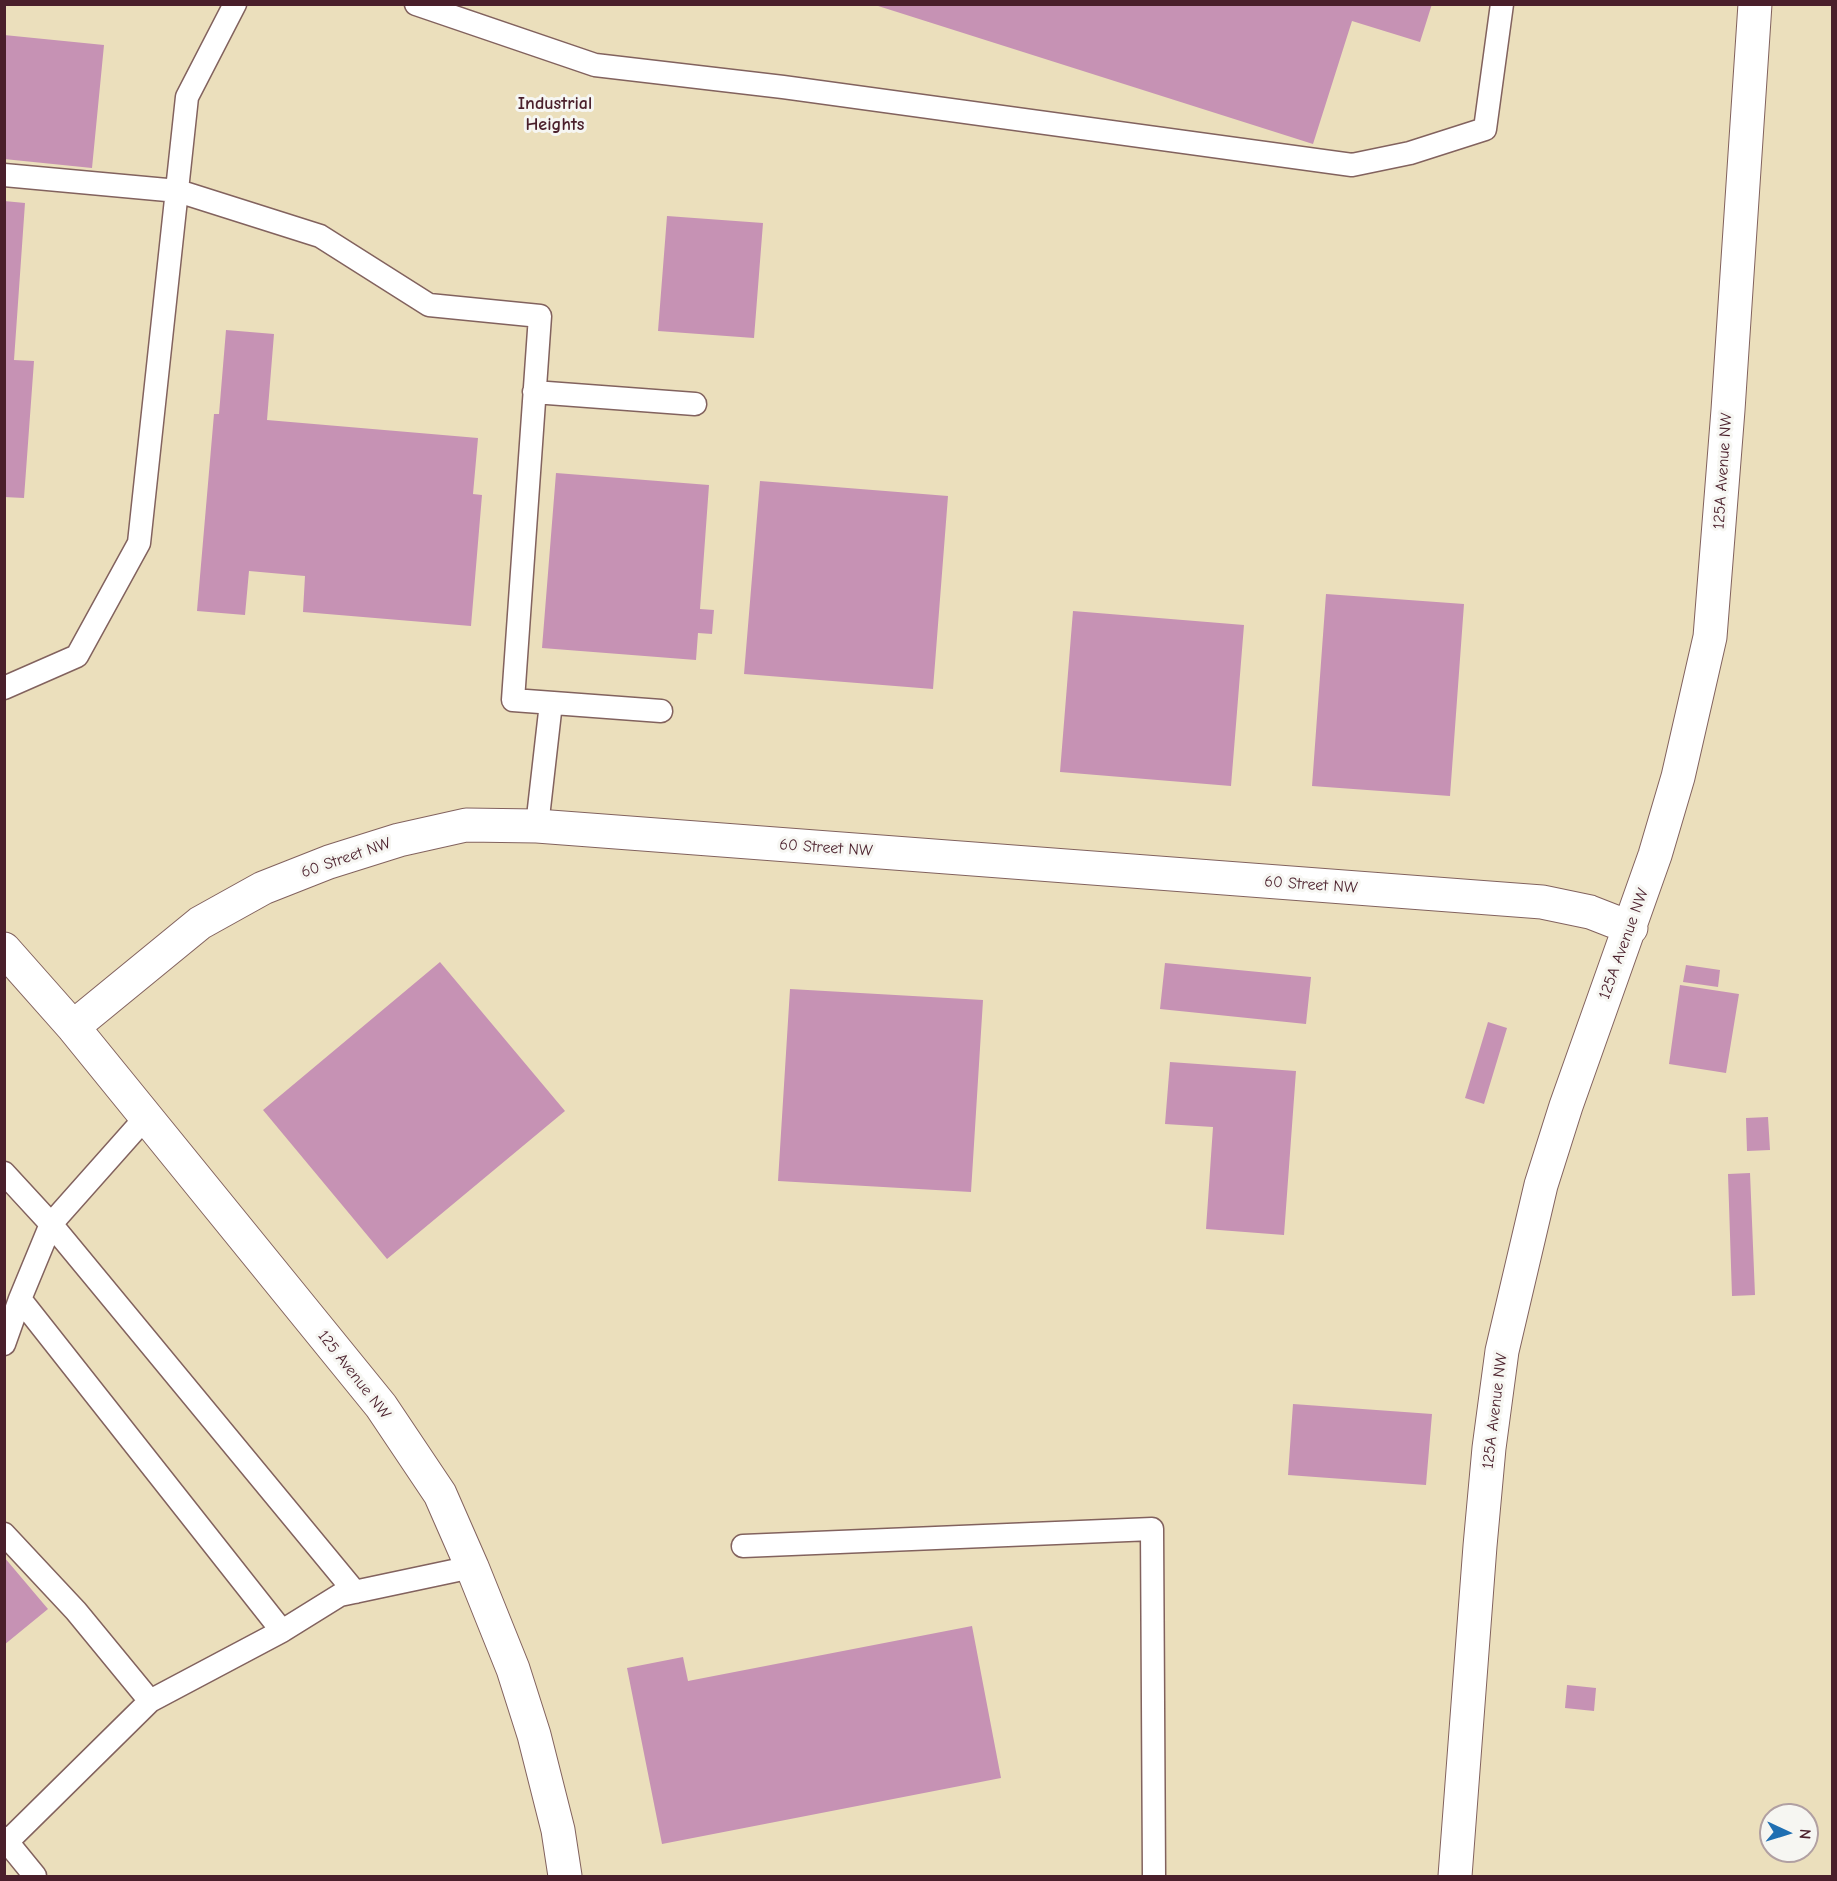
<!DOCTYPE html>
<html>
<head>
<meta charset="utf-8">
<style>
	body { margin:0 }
	#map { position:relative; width:1837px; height:1881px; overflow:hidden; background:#ebdfbc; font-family:"Comic Neue",sans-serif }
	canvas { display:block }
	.frame { position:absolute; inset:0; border:6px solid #4a1f2b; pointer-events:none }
	.north { position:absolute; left:1759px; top:1803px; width:60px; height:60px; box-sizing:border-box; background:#f6f6f2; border:2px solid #b1a0a2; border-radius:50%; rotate:94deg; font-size:16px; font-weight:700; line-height:24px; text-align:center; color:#4a1f2b }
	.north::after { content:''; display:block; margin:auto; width:21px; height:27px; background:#1f6fb2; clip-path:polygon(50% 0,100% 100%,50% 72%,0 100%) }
</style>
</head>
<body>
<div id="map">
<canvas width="1837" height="1881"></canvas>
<div class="frame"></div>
<div class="north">N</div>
</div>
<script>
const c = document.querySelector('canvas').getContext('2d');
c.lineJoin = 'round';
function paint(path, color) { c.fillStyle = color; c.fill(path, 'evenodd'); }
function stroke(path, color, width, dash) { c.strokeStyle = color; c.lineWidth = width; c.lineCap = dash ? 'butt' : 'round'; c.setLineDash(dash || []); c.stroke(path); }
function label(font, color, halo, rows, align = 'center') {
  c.font = font + ' "Comic Neue",sans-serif'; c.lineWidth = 6; c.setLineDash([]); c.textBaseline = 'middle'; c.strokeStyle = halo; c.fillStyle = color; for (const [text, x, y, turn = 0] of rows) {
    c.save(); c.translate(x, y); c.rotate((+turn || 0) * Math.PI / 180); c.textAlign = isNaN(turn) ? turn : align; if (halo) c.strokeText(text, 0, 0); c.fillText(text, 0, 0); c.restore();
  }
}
paint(new Path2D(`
	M1432,4l-12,38 -68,-21 -39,123 -438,-139z
	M4,35l100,10 -12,123 -88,-9z
	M4,201l21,2 -11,157 20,1 -10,137 -20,-1z
	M667,216l96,7 -9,115 -96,-7z
	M226,330l48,4 -7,86 211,18 -5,56 9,1 -11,131 -168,-14 2,-36 -56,-5 -4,44 -48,-4 17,-197h5z
	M556,473l153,12 -9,124 14,1 -2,24 -14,-1 -2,27 -154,-12z
	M760,481l188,15 -15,193 -189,-15z
	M1326,594l138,10 -14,192 -138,-10z
	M1073,611l171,14 -13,161 -171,-14z
	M440,962l125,149 -178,148 -124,-149z
	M1165,963l146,14 -5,47 -146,-15z
	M1686,965l34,5 -2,17 -35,-5z
	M1680,985l59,9 -13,79 -57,-9z
	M790,989l193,11 -12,192 -193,-11z
	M1488,1022l19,6 -23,76 -19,-6z
	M1170,1062l126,9 -12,164 -78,-6 7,-102 -48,-3z
	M1768,1117l2,33 -23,1 -1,-33z
	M1750,1173l5,122 -23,1 -4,-122z
	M1293,1404l139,10 -6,71 -138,-10z
	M4,1557l44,52 -44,36z
	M972,1626l29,152 -339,66 -35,-176 56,-11 5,24z
	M1567,1685l29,3 -2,23 -29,-3z`), '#c692b4');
const lane = new Path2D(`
	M416,4l179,61 188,22 569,78 58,-12 75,-24 17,-125
	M4,175l174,16 142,45 109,69 111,11 -27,384 148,11
	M534,392l161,12
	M4,688l73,-32 62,-113 48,-446 48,-93
	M537,826l14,-123
	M4,1173l47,51 304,368
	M20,1299l262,332
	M4,1344l16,-45 31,-75 95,-107
	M4,1534l72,77 74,90 132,-70 58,-36 132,-28
	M743,1546l409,-17 2,347
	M4,1838l31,38
	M7,1842l143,-141`);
const street = new Path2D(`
	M4,949l69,78 308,379 59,88 32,73 41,102 21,66 24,95 7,46
	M73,1027l127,-104 63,-35 66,-26 70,-22 67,-15 71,1 1005,76 48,10 41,16
	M1455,1876l25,-330 9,-98 13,-97 39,-166 25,-79 89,-251 23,-78 32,-140 18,-227 27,-406`);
stroke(lane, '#82625e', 25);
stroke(street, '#82625e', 35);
stroke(lane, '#fff', 22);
stroke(street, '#fff', 33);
label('16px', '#4a1f2b', '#f6f6f2', [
	["125A Avenue NW",1723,471,-86],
	["60 Street NW",826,848,4],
	["60 Street NW",346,858,-19],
	["60 Street NW",1311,885,4],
	["125A Avenue NW",1624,944,-70],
	["125 Avenue NW",354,1375,52],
	["125A Avenue NW",1495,1411,-83]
]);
label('bold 18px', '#4a1f2b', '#f6f6f2', [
	["Industrial",555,104],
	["Heights",555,125]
]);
</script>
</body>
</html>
